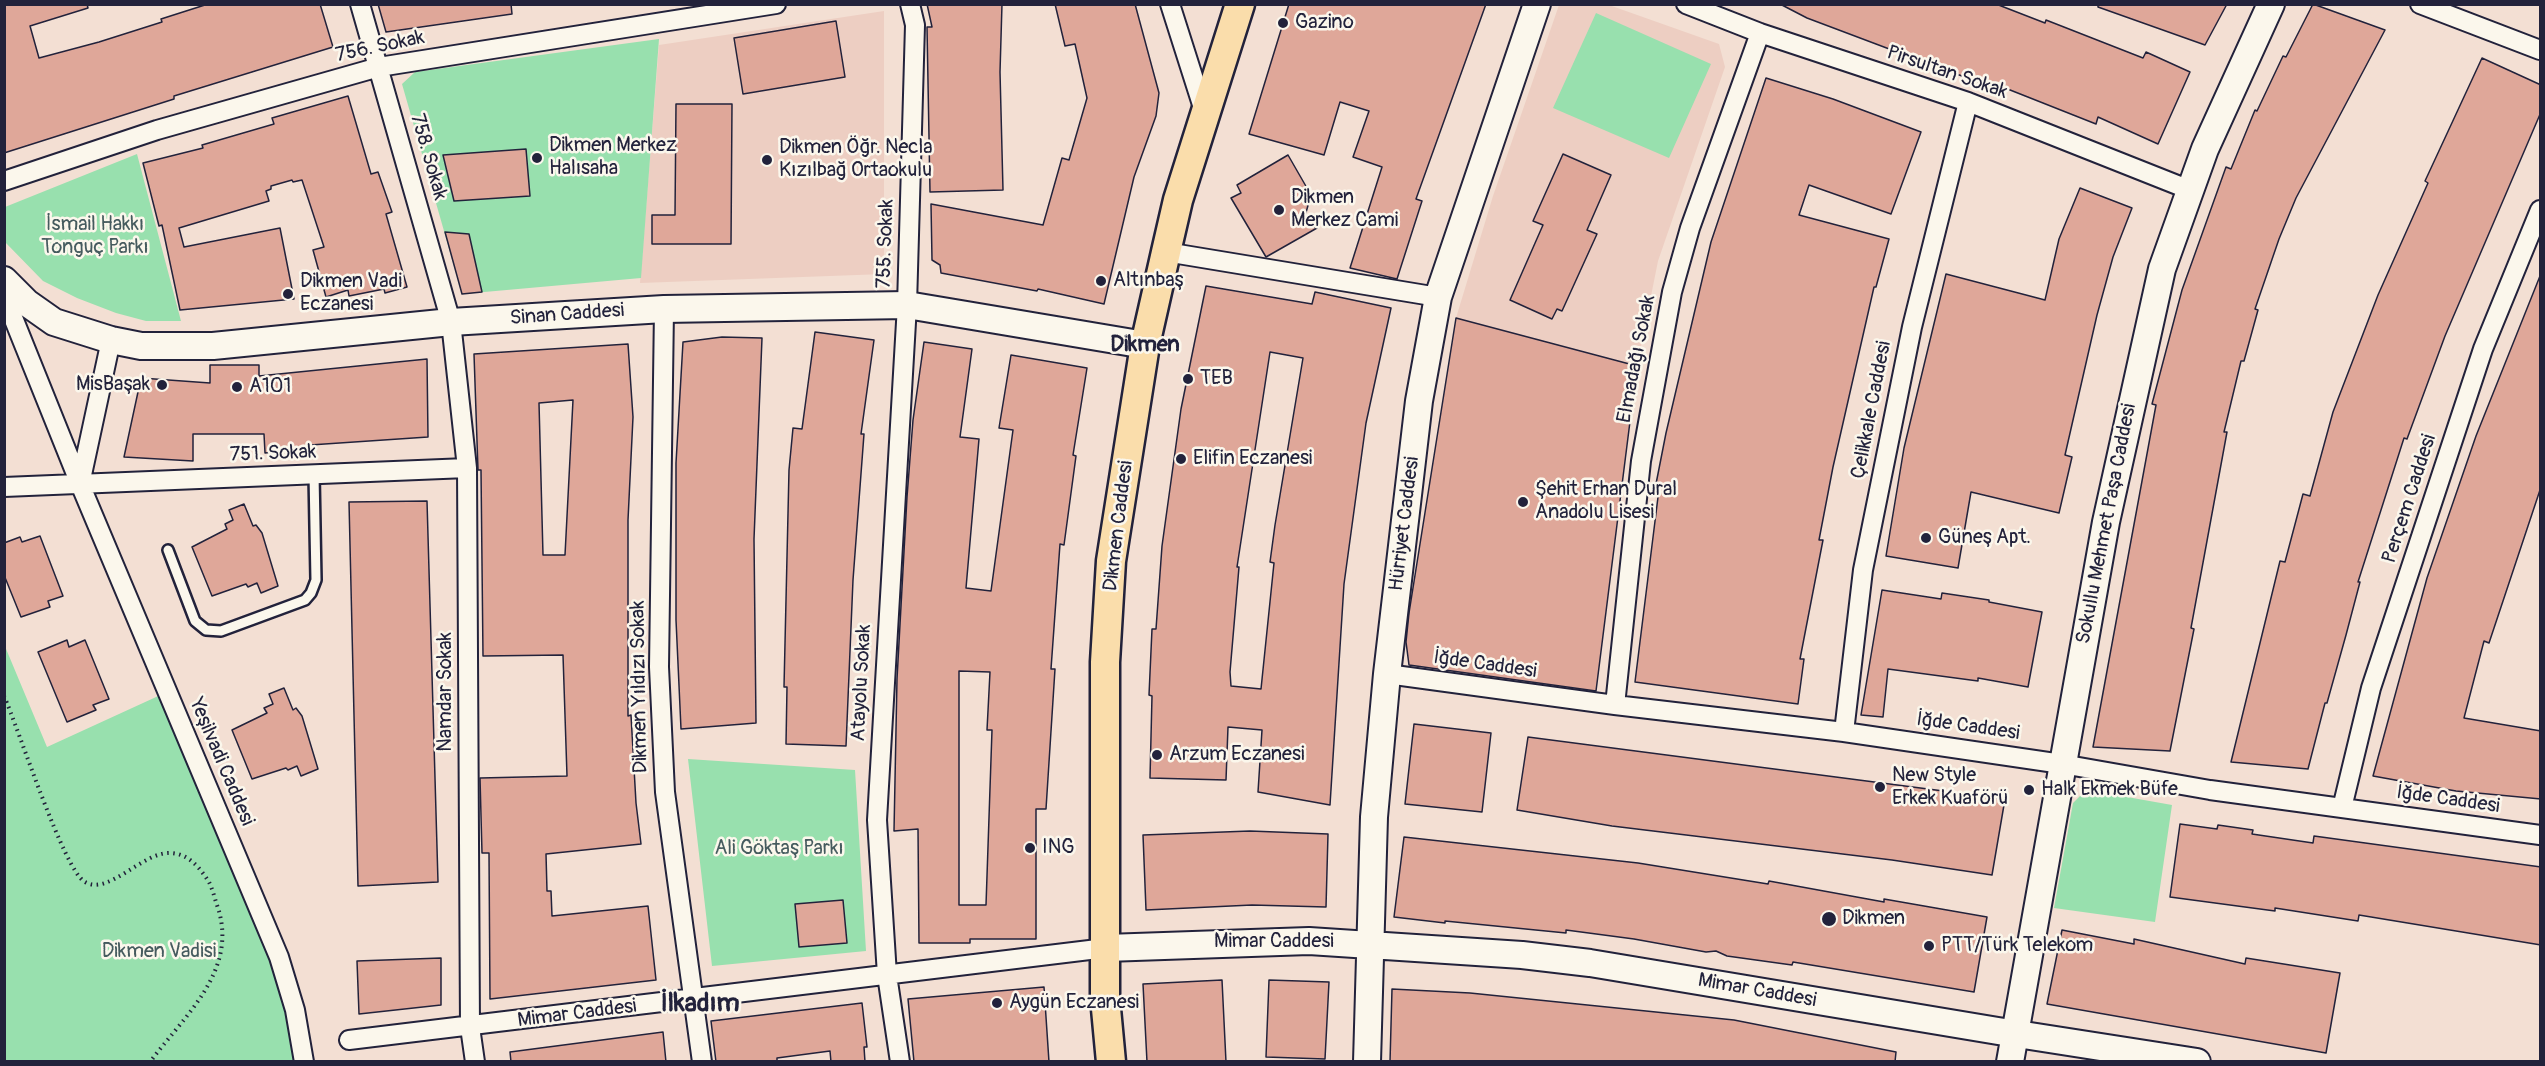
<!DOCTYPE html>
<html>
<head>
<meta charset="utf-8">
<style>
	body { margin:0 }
	#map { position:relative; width:2545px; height:1066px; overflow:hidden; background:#f3dfd3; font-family:Pangolin,sans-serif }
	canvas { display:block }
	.frame { position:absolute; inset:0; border:6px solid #22223b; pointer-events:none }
</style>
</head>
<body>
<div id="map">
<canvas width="2545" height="1066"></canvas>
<div class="frame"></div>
</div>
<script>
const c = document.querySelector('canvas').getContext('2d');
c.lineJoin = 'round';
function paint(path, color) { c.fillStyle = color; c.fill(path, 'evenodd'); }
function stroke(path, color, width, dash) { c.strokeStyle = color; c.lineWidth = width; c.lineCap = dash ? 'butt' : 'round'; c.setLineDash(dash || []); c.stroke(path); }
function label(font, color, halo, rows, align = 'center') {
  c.font = font + ' Pangolin,sans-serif'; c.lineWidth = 5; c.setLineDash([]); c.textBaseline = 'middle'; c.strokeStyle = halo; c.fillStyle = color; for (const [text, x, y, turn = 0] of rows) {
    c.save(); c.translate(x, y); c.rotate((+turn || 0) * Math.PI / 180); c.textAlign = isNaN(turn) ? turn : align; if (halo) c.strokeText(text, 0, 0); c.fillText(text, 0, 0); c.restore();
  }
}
paint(new Path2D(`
	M1559,5h50l110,39 6,23 -67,194 -21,105 -181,-48 37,-122z
	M884,11v263l-244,9 19,-238z`), '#edcec2');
paint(new Path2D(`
	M1596,13l115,51 -42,94 -116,-50z
	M659,39l-18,239 -179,16 -60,-210 13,-12z
	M137,154l44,167h-35l-30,-8 -39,-15 -34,-17 -38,-39v-35z
	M4,644l43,103 120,-55 112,265 25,104h-299z
	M688,759l167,11 11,181 -154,15z
	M2099,792l73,13 -17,117 -101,-14 19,-105 7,-7z`), '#98e0ae');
const building = new Path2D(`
	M4,4h83l1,4 -58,18 9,32 60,-16 63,-20 -1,-3 47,-15h112l13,43 -159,49v3l-170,54z
	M378,4h133l1,10 -126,18z
	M927,4h75l-2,68 3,118 -73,2 -3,-165h5z
	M1055,4h80l24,89 -3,23 -22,61 -30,127 -66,-15 -1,2 -96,-18 -1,-8 -8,-5 -1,-56 112,21 19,-67 7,2 18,-62 -12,-54 -10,2z
	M1289,4h197l-70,195 6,2 -25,78 -47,-11 32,-101 -29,-10 16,-46 -29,-9 -16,53 -75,-21z
	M1780,4h216l49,19 1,-3 97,38 3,-6 44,20 -32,72 -60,-27 -2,7 -96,-38 -1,3 -54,-19 -138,-52z
	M2098,4h129l-22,41 -107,-38z
	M2313,4l72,26 -89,168 -17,41 -24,70 3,1 -14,51h-3l-17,71h3l-36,196 3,1 -24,122 -77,-4 63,-342 -4,-1 30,-114 44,-123 5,2 24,-59 2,1 26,-55 3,1z
	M836,21l9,56 -102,17 -9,-56z
	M2482,58l59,27v27l-96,224 -38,103 -3,-1 -46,144h2l-14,53 -19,68h-2l-17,66 -77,-7 49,-201 5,1 18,-68 7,2 23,-84 45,-117 50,-112 -3,-2z
	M1766,78l67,21 88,33 -30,82 -82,-29 -10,30 90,24 -13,48h-2l-41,180 -14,73h4l-23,119h4l-6,45 -163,-22 24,-193h-4l11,-56 45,-191z
	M348,96l23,78 7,-2 14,40 -6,2 21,73 -22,6 -1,-4 -35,7 -1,-6 -22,7 -13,-47 11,-3 -22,-67 -9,2 -1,-2 -21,6v3l-5,2 3,10 -90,27 5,19 96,-19 14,71 -114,11 -18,-85 -3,1 -16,-63 60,-15 -1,-3 72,-21 -2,-6z
	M676,104h56l-1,140h-79v-29h23z
	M526,149l4,47 -76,5 -11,-46z
	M1563,154l48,21 -24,55 10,4 -35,77 -5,-2 -5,10 -42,-19 33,-75 -10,-4z
	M1288,155l23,40 -8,28 14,5 -51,29 -35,-59 10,-5 -4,-8z
	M2080,188l52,20 -19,49 -16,58 -32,140 7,2 -13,56 -88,-21 -13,76 -72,-12 18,-108 42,-174 99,26 14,-61z
	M445,232l24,2 13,58 -20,2z
	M2540,276l1,211 -52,156 -5,-2 -20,77 77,13v68l-85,-8 -83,-15 54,-198 49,-142z
	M1206,286l106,18 3,-12 76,16 -25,115 -22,161 -14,221 -72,-13 4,-62 -34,-3 -2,53 -76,-2 2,-82 -3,-1 3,-66h4l6,-83 19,-137zM1270,352l33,6 -28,167 -5,37 4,1 -13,126 -30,-3 -1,-14 9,-105h-2z
	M1456,318l181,48 -41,325 -187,-26 -3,-23 3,-29z
	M815,332l59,8 -13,94h3l-11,146 -7,166 -60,-2 1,-57h-3l5,-217 4,-42 9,1z
	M722,337l40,1 -8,201 2,184 -75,6 -5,-109v-157l7,-121z
	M924,342l48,7 -12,88 19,2 -13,149 25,3 22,-161 -14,-2 12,-73 76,13 -14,87 3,1 -12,89 -4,-1 -9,125h4l-9,140h-10v130h-66v4h-51l-1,-114 -24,2 3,-152 10,-182 6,-77zM959,671l31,1 -3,58h5l-6,175h-27z
	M628,344l5,73 -5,103v196l3,-1 5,88 5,41 -95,10 1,37h4l1,25 96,-10 8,74 -166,19 -1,-146h-7l-2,-75 87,-2 -4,-121 -80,1 -2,-186h-3l-4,-116zM573,400l-8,155h-22l-4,-152z
	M427,359l1,78 -118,8v3l-45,5 -1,-19h-71v27l-69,-4 17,-79 69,5v-18h49v11z
	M427,501l11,381 -80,4 -9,-384z
	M244,504l9,22 3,-1 6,8 16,53 -17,7 -4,-10 -9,4 -2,-3 -34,12 -20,-49 35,-18 -2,-5 8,-4 -4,-10z
	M40,536l23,60 -15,5 2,6 -29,10 -17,-42v-32l16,-6 2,5z
	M1882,590l59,9 1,-6 47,7v2l53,10 -14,75 -50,-9v3l-90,-12 -5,48 -22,-2z
	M67,640l2,7 16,-7 24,59 -16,6 3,5 -29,12 -29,-70z
	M284,688l9,22 3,-2 6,8 16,53 -17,7 -4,-10 -9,4 -2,-2 -34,11 -20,-49 35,-17 -3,-5 9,-4 -4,-10z
	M1414,724l77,9 -9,79 -77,-8z
	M1528,737l477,62 -13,76 -100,-15 -280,-34 -95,-16z
	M2180,824l37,5 1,-4 35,5 -1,4 61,9 1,-7 227,31v78l-182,-30 -1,6 -83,-13v3l-105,-14z
	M1250,831l78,3 -2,73 -74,-2 -106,5 -3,-75z
	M1404,837l234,26 130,21 1,-3 115,21v-3l103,18 -13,75 -181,-30 -1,3 -65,-9 -11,-5 -10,1 -72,-13 -68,-9v3l-121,-12v2l-51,-6z
	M843,900l4,43 -48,4 -4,-43z
	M2062,930l72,14v-5l111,25 1,-6 94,15 -14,80 -279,-49z
	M441,958v47l-82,9 -2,-53z
	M1222,980l4,82h-79l-4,-78z
	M1269,980l60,2 -4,77 -59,-2z
	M1044,987l5,75h-135l-6,-63z
	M1392,989l78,4 264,27 162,32 -1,10h-505z
	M862,1003l5,44h-3l1,15h-34l-1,-11 -53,7v4h-61l-5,-41z
	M663,1032l3,30h-155l-1,-10z`);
paint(building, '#dfa799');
stroke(building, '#22223b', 1.5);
const lane = new Path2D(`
	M168,550l27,71 11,9 15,1 84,-31 6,-7 5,-13 -2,-106`);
const street = new Path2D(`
	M360,4l91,318 16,146 3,559 5,35
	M1170,4l35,110
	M1686,4l74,29 208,69 222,88
	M2420,4l120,46
	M4,181l153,-51 222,-63 397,-63
	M1166,252l272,45
	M4,295l76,189 199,473 16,53 9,52
	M664,309l-5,358 6,125 37,270
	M80,484l31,-144
	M4,487l463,-19
	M1387,674l228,31 229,27 218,32 148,26 330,45
	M1615,705l26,-244 31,-169 18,-64 70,-195
	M1844,732l19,-162 49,-243 56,-225
	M2342,808l29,-120 112,-339 57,-139
	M349,1040l757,-92
	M900,1062l-13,-87 -10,-155 30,-515 8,-280 -5,-21`);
const secondary = new Path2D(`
	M4,280l23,23 27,19 57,18 30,6h72l238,-24 213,-13 243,-4 238,40
	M1106,948l203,-7 213,14 68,8 408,68 199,31
	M1367,1062l7,-245 13,-143 32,-273 19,-104 99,-293
	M2010,1062l96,-540 56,-253 43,-120 66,-145`);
const primary = new Path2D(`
	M1111,1062l-6,-64v-336l6,-101 34,-216 21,-93 12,-52 62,-196`);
stroke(lane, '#22223b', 14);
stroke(street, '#22223b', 22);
stroke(secondary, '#22223b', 30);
stroke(primary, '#22223b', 33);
stroke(new Path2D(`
	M4,696c14,31 60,175 81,186 24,14 58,-31 86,-29 18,1 29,15 38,29 4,8 6,18 9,26 20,63 -33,107 -68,154`), '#22223b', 4, [1.5, 4.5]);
stroke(lane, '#fbf7ec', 9);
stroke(street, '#fbf7ec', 18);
stroke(secondary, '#fbf7ec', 26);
stroke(primary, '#faddab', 28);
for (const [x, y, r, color] of [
	[1283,23,6,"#22223b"],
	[537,158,6,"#22223b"],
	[767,160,6,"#22223b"],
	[1279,210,6,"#22223b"],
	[1101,281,6,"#22223b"],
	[288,294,6,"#22223b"],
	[1188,379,6,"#22223b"],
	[162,385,6,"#22223b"],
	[237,387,6,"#22223b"],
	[1181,459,6,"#22223b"],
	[1523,502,6,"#22223b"],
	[1926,538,6,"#22223b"],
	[1157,755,6,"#22223b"],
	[1880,787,6,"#22223b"],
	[2029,790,6,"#22223b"],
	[1030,848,6,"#22223b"],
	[1829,919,8,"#22223b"],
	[1929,946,6,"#22223b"],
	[997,1003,6,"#22223b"]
]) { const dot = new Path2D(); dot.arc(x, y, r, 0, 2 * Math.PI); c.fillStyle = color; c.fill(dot); stroke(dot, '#fbf7ec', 2); }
label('20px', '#22223b', '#fbf7ec', [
	["Gazino",1295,23],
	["Dikmen Merkez",549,146],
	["Halısaha",549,169],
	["Dikmen Öğr. Necla",779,148],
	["Kızılbağ Ortaokulu",779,171],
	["Dikmen",1291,198],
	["Merkez Cami",1291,221],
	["Altınbaş",1113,281],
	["Dikmen Vadi",300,282],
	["Eczanesi",300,305],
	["TEB",1200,379],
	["MisBaşak",150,385,"right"],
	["A101",249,387],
	["Elifin Eczanesi",1193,459],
	["Şehit Erhan Dural",1535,490],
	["Anadolu Lisesi",1535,513],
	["Güneş Apt.",1938,538],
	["Arzum Eczanesi",1169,755],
	["New Style",1892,776],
	["Erkek Kuaförü",1892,799],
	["Halk Ekmek Büfe",2041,790],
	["ING",1042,848],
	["Dikmen",1842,919],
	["PTT/Türk Telekom",1941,946],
	["Aygün Eczanesi",1009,1003]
], 'left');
label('20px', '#22223b', '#fbf7ec', [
	["756. Sokak",380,47,-12],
	["Pirsultan Sokak",1947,73,19],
	["758. Sokak",428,157,74],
	["755. Sokak",886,244,-88],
	["Sinan Caddesi",567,315,-4],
	["Elmadağı Sokak",1637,359,-79],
	["Çelikkale Caddesi",1872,410,-79],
	["751. Sokak",273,454,-2],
	["Perçem Caddesi",2410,499,-72],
	["Hürriyet Caddesi",1405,524,-83],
	["Sokullu Mehmet Paşa Caddesi",2107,524,-79],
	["Dikmen Caddesi",1119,526,-83],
	["İğde Caddesi",1485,665,8],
	["Atayolu Sokak",862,683,-87],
	["Dikmen Yıldızı Sokak",640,687,-91],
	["Namdar Sokak",446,692,-90],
	["İğde Caddesi",1968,727,8],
	["Yeşilvadi Caddesi",221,762,67],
	["İğde Caddesi",2448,800,8],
	["Mimar Caddesi",1274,942],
	["Mimar Caddesi",1757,991,10],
	["Mimar Caddesi",577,1014,-7]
]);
label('20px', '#455b5e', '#fbf7ec', [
	["İsmail Hakkı",95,225],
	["Tonguç Parkı",95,248],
	["Ali Göktaş Parkı",779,849],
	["Dikmen Vadisi",159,952]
]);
label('bold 22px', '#22223b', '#fbf7ec', [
	["Dikmen",1145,345]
]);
label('bold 26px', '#22223b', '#fbf7ec', [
	["İlkadım",700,1004]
]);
</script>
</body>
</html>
